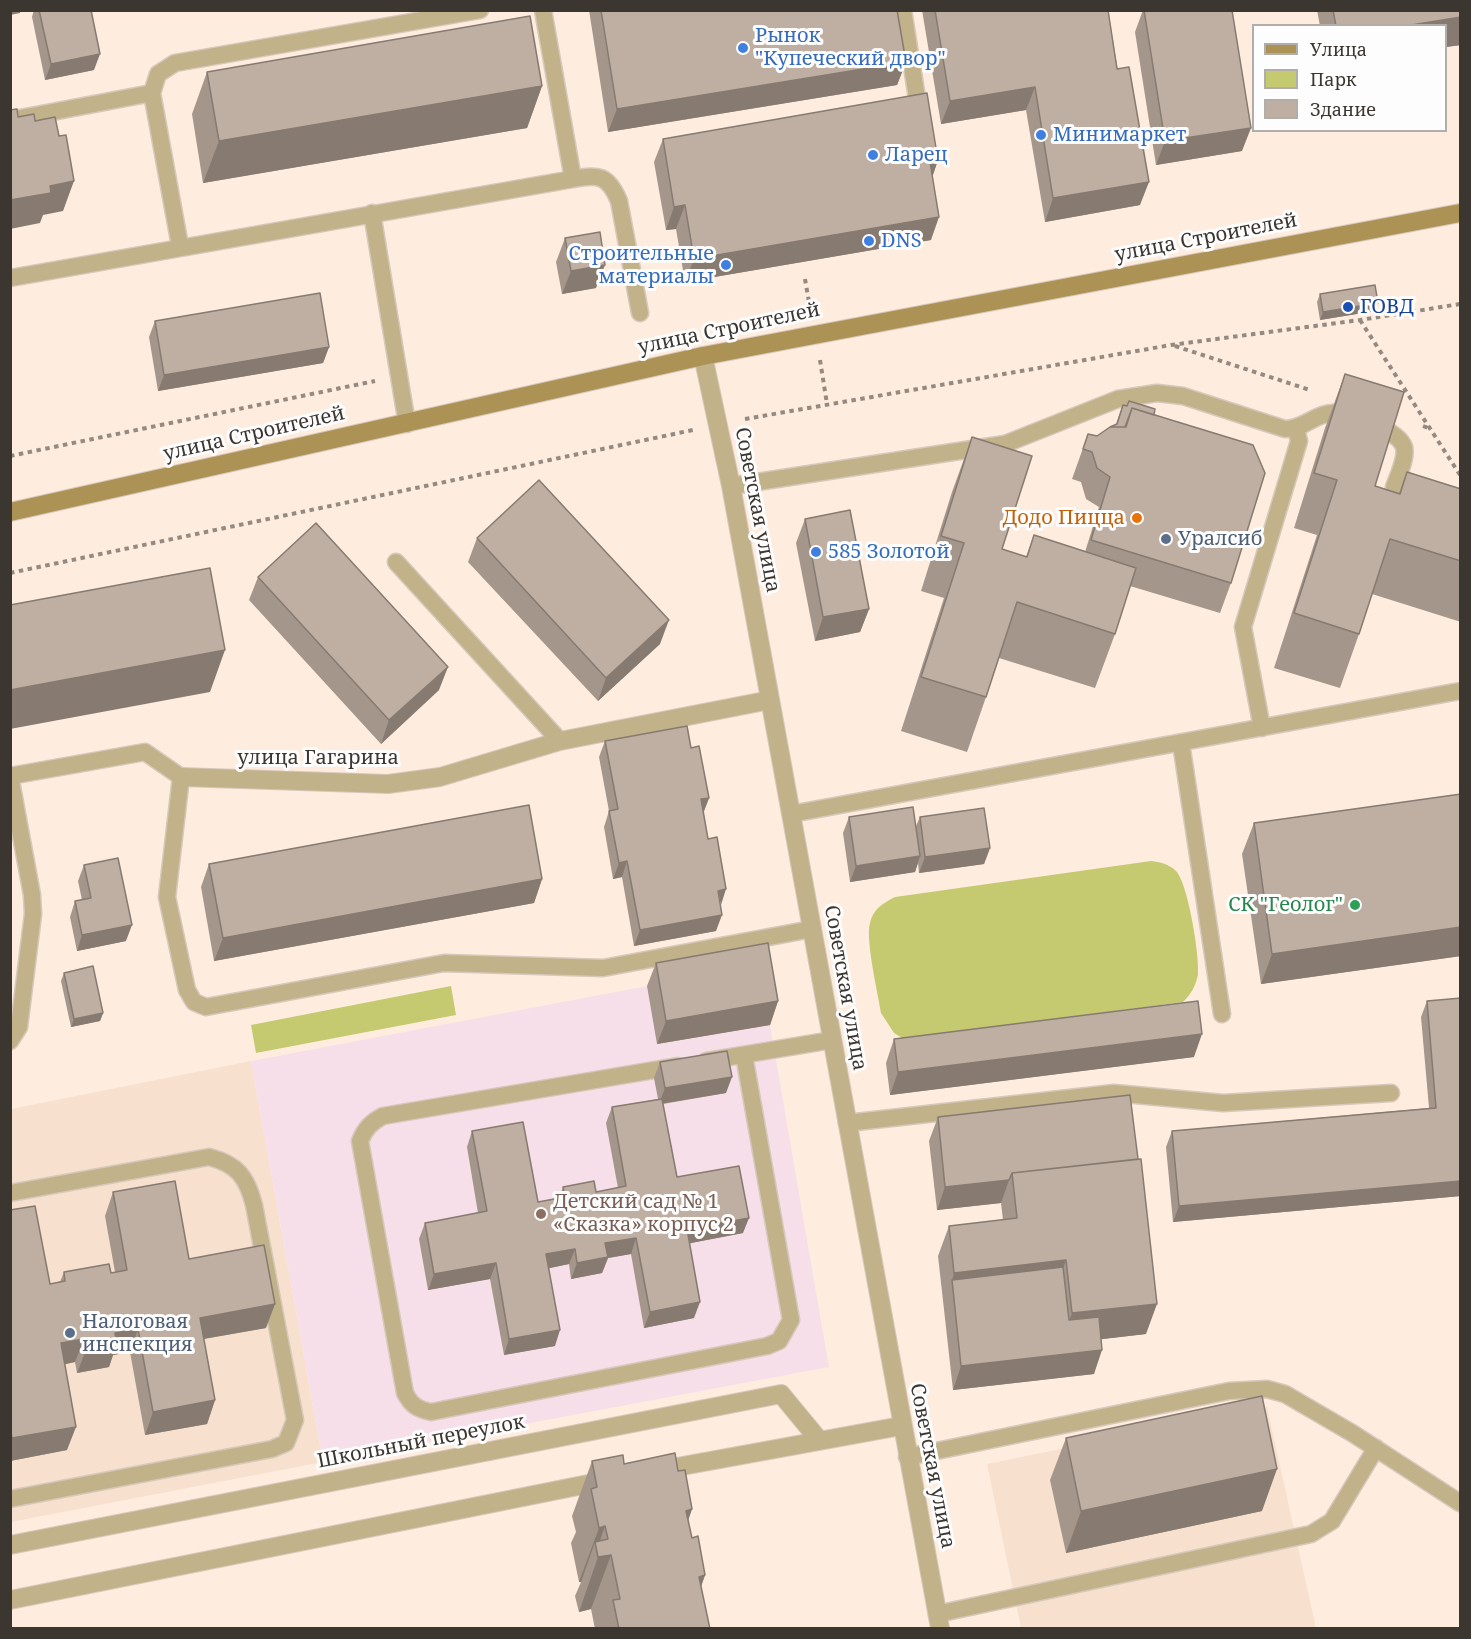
<!DOCTYPE html>
<html>
<head>
<meta charset="utf-8">
<style>
	body { margin:0 }
	#map { position:relative; width:1471px; height:1639px; overflow:hidden; background:#feeddf; font-family:"Noto Serif",serif }
	canvas { display:block }
	.frame { position:absolute; inset:0; border:12px solid #3c3631; pointer-events:none }
	.legend { position:absolute; left:1252px; top:24px; width:195px; height:108px; box-sizing:border-box; background:#fdfdfd; border:2px solid #b0adab; margin:0; padding:8px 10px; list-style:none; font-size:18px; color:#3c3631 }
	.legend li { display:flex; align-items:center; gap:12px; height:30px }
	.legend b { width:30px; border:2px solid #b0adab }
</style>
</head>
<body>
<div id="map">
<canvas width="1471" height="1639"></canvas>
<div class="frame"></div>
<ul class="legend">
<li><b style="height:8px;background:#ac9355"></b>Улица</li>
<li><b style="height:16px;background:#c5ca70"></b>Парк</li>
<li><b style="height:16px;background:#bfafa2"></b>Здание</li>
</ul>
</div>
<script>
const c = document.querySelector('canvas').getContext('2d');
c.lineJoin = 'round';
function paint(path, color) { c.fillStyle = color; c.fill(path, 'evenodd'); }
function stroke(path, color, width, dash) { c.strokeStyle = color; c.lineWidth = width; c.lineCap = dash ? 'butt' : 'round'; c.setLineDash(dash || []); c.stroke(path); }
function label(font, color, halo, rows, align = 'center') {
  c.font = font + ' "Noto Serif",serif'; c.lineWidth = 6; c.setLineDash([]); c.textBaseline = 'middle'; c.strokeStyle = halo; c.fillStyle = color; for (const [text, x, y, turn = 0] of rows) {
    c.save(); c.translate(x, y); c.rotate((+turn || 0) * Math.PI / 180); c.textAlign = isNaN(turn) ? turn : align; if (halo) c.strokeText(text, 0, 0); c.fillText(text, 0, 0); c.restore();
  }
}
paint(new Path2D(`
	M251,1061l72,401 -312,60v-413z
	M1267,1407l49,221h-295l-34,-164z`), '#f7e0cd');
paint(new Path2D(`
	M647,986l11,58 112,-19 59,342 -506,95 -72,-401z`), '#f7dfe9');
paint(new Path2D(`
	M1151,861c9,1 18,3 25,10 12,12 24,86 22,103 -2,12 -7,20 -15,28l-279,37 -10,-6 -13,-20c-3,-19 -16,-75 -11,-90 3,-14 13,-20 25,-26z
	M451,986l5,29 -200,38 -5,-28z`), '#c5ca70');
const service = new Path2D(`
	M903,10l14,88
	M10,120l142,-27
	M573,179c26,-5 35,-4 46,22l21,112
	M372,213l35,211
	M180,246l-28,-153 6,-19 17,-11 305,-53
	M10,278l563,-99 -30,-169
	M731,486l274,-42 113,-45 39,-6 26,3 102,33c19,0 29,-15 47,-16 16,-2 67,17 72,34 3,11 -6,29 -10,40
	M396,562l164,179
	M1262,728l-19,-101 56,-186 -3,-12
	M1181,743l41,271
	M10,776l135,-24 36,25 -14,120 20,93 7,12 12,5 238,-44 159,5 209,-39
	M10,776l22,119 1,19 -14,113 -9,14
	M791,814l669,-123
	M706,1061l126,-21
	M678,1066l-295,50c-12,6 -18,13 -23,25l45,252c6,12 12,16 26,19l336,-66 12,-5 12,-21 -47,-265
	M847,1123l267,-30 109,10 168,-10
	M10,1193l199,-36c28,7 38,20 45,48l41,215 -9,23 -14,6 -262,50
	M907,1457l322,-66 38,-2 18,5 67,39 108,70
	M937,1614l374,-80 21,-13 44,-73`);
const pedestrian = new Path2D(`
	M655,1471l246,-45
	M10,1545l771,-151 38,46
	M10,1600l598,-120`);
const minor = new Path2D(`
	M703,356l28,130 209,1142
	M181,777l207,7 52,-7 120,-36 210,-41`);
const secondary = new Path2D(`
	M10,512l693,-156 757,-143`);
stroke(service, '#d7c8bc', 19);
stroke(pedestrian, '#d7c8bc', 20);
stroke(minor, '#d7c8bc', 20);
stroke(secondary, '#d7c8bc', 20);
stroke(new Path2D(`
	M805,279l5,29
	M1360,320l100,155
	M1175,346l135,44
	M820,360l7,44
	M745,419l426,-74 189,-25 100,-16
	M1423,426l8,3
	M10,456l365,-75
	M10,573l683,-143`), '#958a81', 4, [4.5, 4.5]);
stroke(service, '#c2b28a', 16);
stroke(pedestrian, '#c2b28a', 18);
stroke(minor, '#c2b28a', 18);
stroke(secondary, '#ac9355', 18);
paint(new Path2D(`
	M34,10h57l3,60 -49,10 -13,-63z
	M589,10h308l9,52 -9,23 -289,47z
	M922,10h186l32,195 -95,17 -19,-112 -85,14z
	M1143,10h89l10,141 -86,14 -21,-133z
	M1317,10h144v35l-15,2v-21h-126z
	M207,72l335,14 -15,42 -324,55 -11,-69z
	M663,139l275,21 -6,17 -1,63 -246,42 -9,-53 -10,1 -12,-68z
	M565,238l31,50 -34,6 -6,-32z
	M1320,294l58,9 -3,8 -55,9 -3,-18z
	M155,321l174,26 -6,16 -165,28 -9,-54z
	M1345,374l30,112 24,7 8,-21 54,17v133l-89,-28 -13,40 -19,54 -66,-20 43,-133 -23,-7 31,-100z
	M1123,405l31,10 77,168 -11,30 -90,-27 -15,48 -20,54 -96,-30 -13,39 -19,55 -66,-21 43,-133 -23,-7 31,-99 20,-55 30,112 24,8 8,-22 51,17 14,-45 -13,-8 -5,-17 -9,-3 16,-45 9,2 19,-12z
	M805,519l64,90 -9,23 -45,9 -19,-98z
	M477,538l183,106 -62,57 -130,-139z
	M258,577l181,113 -58,54 -132,-144z
	M605,741l86,7 18,50 -6,15 17,92 -4,26 -82,15 -12,-69 -9,2 -9,-52 5,-16 -10,-54z
	M1461,794v162l-200,28 -19,-130 12,-31z
	M849,817l67,9 4,-9 70,31 -6,16 -65,9 -1,-10 -3,9 -65,10 -7,-49z
	M209,864l333,15 -8,24 -320,58 -13,-74z
	M84,865l42,76 -49,10 -7,-34 5,-16 7,-1 -4,-19z
	M656,963l122,38 -8,24 -113,19 -10,-58z
	M64,973l39,40 -3,8 -29,6 -10,-46z
	M1427,1001l34,195 -288,26 -7,-75 6,-16 257,-23 -8,-91z
	M894,1039l300,18 -304,38 -4,-32z
	M660,1062l66,31 -63,11 14,73 66,56 -53,10 4,75 -50,10 -13,-74 -23,4 -6,15 -31,6 -2,-15 -20,4 6,78 -51,9 -14,-76 -62,11 -9,-51 6,-16 53,-10 -11,-66 5,-16 66,71 21,-4 4,-11 33,5 22,-4 -12,-65 6,-16 46,-8 -4,-21z
	M1130,1095l16,239 -45,5 -7,35 -141,16 -15,-134 11,-30 54,-6 -2,-17 -64,7 -8,-69 9,-24z
	M113,1192l153,136 -62,11 11,61 -8,24 -62,11 -15,-83 -17,3 -4,12 -32,6 -2,-11 -11,2 3,86 -57,11v-251l40,74 10,-2 4,-10 47,1 4,-1 -10,-56z
	M1066,1438l196,73 -196,42 -16,-73z
	M592,1461l32,3 54,7 14,38 -4,12 4,17 13,37 -4,12 9,42h-115l-4,-20 -12,3 -4,-16 6,-14h-2l-8,-39 5,-11 -4,-16z`), '#a4968b');
paint(new Path2D(`
	M10,10h11l-1,3 -10,2z
	M1461,17v28l-15,2v-21h-41z
	M100,54l-6,16 -49,10 6,-16z
	M906,62l-9,23 -289,47 9,-23z
	M542,86l-15,42 -324,55 16,-42z
	M1035,87l-9,23 -85,14 9,-23z
	M1251,128l-9,23 -86,14 9,-24z
	M938,160l-8,24v-22z
	M74,181l-11,30 -20,4 -3,8 -30,6v-29l40,-14z
	M1149,182l-9,23 -95,17 8,-24z
	M685,205l-9,24 -10,1 8,-23z
	M939,217l-8,23 -246,42 9,-23z
	M605,265l-9,23 -34,6 9,-23z
	M1378,303l-3,8 -55,9 3,-8z
	M329,347l-6,16 -165,28 6,-16z
	M869,609l-9,23 -45,9 8,-24z
	M669,620l-9,24 -62,57 8,-23z
	M225,650l-15,42 -200,37v-39z
	M448,667l-9,23 -58,54 8,-24z
	M709,798l-6,16 -2,-15z
	M990,848l-6,16 -65,9 6,-16z
	M920,856l-5,16 -65,10 6,-16z
	M627,861l-5,16 -9,2 6,-16z
	M542,879l-8,24 -320,58 9,-23z
	M726,889l-5,16 -3,-14z
	M722,915l-6,16 -82,15 6,-16z
	M132,925l-6,16 -49,10 5,-16z
	M1461,927v29l-200,28 11,-30z
	M778,1001l-8,24 -113,19 9,-23z
	M103,1013l-3,8 -29,6 3,-8z
	M1202,1034l-8,23 -304,38 8,-23z
	M732,1077l-6,16 -67,11 6,-16z
	M1009,1180l-8,23 -64,7 8,-23z
	M1461,1181v15l-288,26 6,-16z
	M749,1218l-6,15 -62,12 6,-16z
	M636,1238l-5,16 -23,4 -6,15 -31,6 6,-16 28,-20z
	M575,1249l-6,15 -28,6 5,-16z
	M1066,1260l-11,31 -103,-11 2,-7z
	M496,1263l-6,16 -62,11 6,-16z
	M700,1302l-6,16 -50,10 6,-16z
	M275,1304l-9,24 -75,13 9,-23z
	M1157,1304l-11,30 -85,10 11,-31z
	M138,1329l-8,23 -17,3 -4,12 -32,6 9,-23 29,-17z
	M560,1330l-5,16 -51,9 5,-16z
	M84,1339l-9,23 -23,5 9,-24z
	M1102,1350l-8,24 -141,16 8,-24z
	M215,1400l-8,24 -62,11 8,-23z
	M76,1427l-9,23 -57,11v-18l2,-5z
	M1277,1469l-15,42 -196,42 15,-42z
	M692,1509l-20,55 14,-53z
	M605,1526l-8,23 -2,-7 -14,40h-2l20,-54z
	M611,1555l-20,54 -12,3 19,-55z
	M705,1575l-19,54 13,-52z`), '#867a71');
const building = new Path2D(`
	M39,10h52l9,44 -49,10z
	M601,10h296l9,52 -289,47z
	M935,10h173l9,59 12,-2 20,115 -96,16 -18,-111 -85,14z
	M1144,10h88l19,118 -86,13z
	M1333,10h128v7l-56,9h-69z
	M530,16l12,70 -323,55 -12,-69z
	M927,93l11,67 -8,2 9,55 -245,42 -9,-54 -11,2 -11,-68z
	M17,109l1,8 16,-3 1,7 20,-4 4,19 7,-1 8,46 -24,5 1,7 -41,7v-90z
	M600,232l5,33 -34,6 -6,-33z
	M1375,285l3,18 -55,9 -3,-18z
	M320,293l9,54 -165,28 -9,-54z
	M1345,374l59,18 -29,94 25,8 7,-22 54,17v72l-71,-22 -31,95 -65,-21 43,-133 -23,-7z
	M1129,401l26,8 -1,6 -22,-7 -7,19h-15l7,-3 6,-19 4,1z
	M1132,408l121,37 12,28 -34,110 -140,-43 19,-63 -13,-9 -5,-16 -9,-3 5,-15 9,2 13,-9h16z
	M972,437l60,19 -30,93 25,8 7,-22 102,33 -21,66 -98,-32 -31,95 -65,-20 43,-134 -23,-7z
	M539,480l130,140 -63,58 -129,-140z
	M850,510l19,99 -46,8 -18,-98z
	M316,523l132,144 -59,53 -131,-143z
	M210,568l15,82 -215,40v-85z
	M687,726l4,22 8,-2 10,52 -8,1 7,40 9,-2 9,52 -8,2 4,24 -82,15 -13,-69 -8,2 -10,-52 9,-2 -13,-68z
	M1461,794v133l-189,27 -18,-131z
	M529,805l13,74 -319,59 -14,-74z
	M913,807l7,49 -64,10 -7,-49z
	M984,808l6,40 -65,9 -5,-40z
	M118,858l14,67 -50,10 -7,-34 16,-3 -7,-33z
	M768,943l10,58 -112,20 -10,-58z
	M93,966l10,47 -29,6 -10,-46z
	M1461,998v183l-282,25 -7,-75 264,-23 -9,-107z
	M1198,1001l4,33 -304,38 -4,-33z
	M727,1051l5,26 -67,11 -5,-26z
	M1130,1095l8,64 -126,14 -3,7 -64,7 -7,-70z
	M662,1099l15,78 62,-11 10,52 -62,11 13,73 -50,10 -14,-74 -31,5 3,14 -31,6 -2,-14 -29,5 14,76 -51,9 -13,-76 -62,11 -9,-51 62,-12 -15,-80 51,-9 15,80 27,-5 -2,-10 31,-6 2,11 30,-6 -14,-79z
	M1141,1159l16,145 -85,9 -6,-53 -112,13 -5,-47 68,-8 -5,-45z
	M175,1181l14,78 75,-14 11,59 -75,14 15,82 -62,12 -15,-83 -23,4 2,11 -31,6 -2,-11 -23,4 15,84 -64,11 -2,-10v-218l25,-4 15,78 15,-3 -1,-9 45,-8 2,9 16,-3 -14,-78z
	M1063,1267l6,53 30,-3 3,33 -141,16 -9,-86z
	M1262,1396l15,73 -196,42 -15,-73z
	M675,1453l3,18 7,-1 7,39 -6,2 6,27 6,-2 7,39 -6,2 11,52h-91l-6,-29 7,-1 -9,-44 -13,2 -3,-15 13,-3 -3,-13 -6,2 -8,-39 6,-2 -5,-26 31,-6 1,9z`);
paint(building, '#bfafa2');
stroke(building, '#867a71', 1.5);
for (const [x, y, r, color] of [
	[743,48,6,"#3f7fe0"],
	[1041,135,6,"#3f7fe0"],
	[873,155,6,"#3f7fe0"],
	[869,241,6,"#3f7fe0"],
	[726,265,6,"#3f7fe0"],
	[1348,307,6,"#1a4fb4"],
	[1137,518,6,"#e8710a"],
	[1166,539,6,"#5c6f8a"],
	[816,552,6,"#3f7fe0"],
	[1355,905,6,"#2e9e5b"],
	[541,1214,6,"#8d6e63"],
	[70,1333,6,"#5c6f8a"]
]) { const dot = new Path2D(); dot.arc(x, y, r, 0, 2 * Math.PI); c.fillStyle = color; c.fill(dot); stroke(dot, '#fdfdfd', 2); }
label('20px', '#366cbe', '#fdfdfd', [
	["Рынок",755,36],
	["\"Купеческий двор\"",755,59],
	["Минимаркет",1053,135],
	["Ларец",885,155],
	["DNS",881,241],
	["Строительные",714,254,"right"],
	["материалы",714,277,"right"],
	["585 Золотой",828,552]
], 'left');
label('20px', '#3c3631', '#fdfdfd', [
	["улица Строителей",1206,238,-11],
	["улица Строителей",729,329,-12],
	["улица Строителей",254,434,-13],
	["Советская улица",757,510,79],
	["улица Гагарина",318,758],
	["Советская улица",845,988,80],
	["Школьный переулок",421,1442,-11],
	["Советская улица",932,1466,79]
]);
label('20px', '#164399', '#fdfdfd', [
	["ГОВД",1360,307]
], 'left');
label('20px', '#c56008', '#fdfdfd', [
	["Додо Пицца",1125,518]
], 'right');
label('20px', '#4e5e75', '#fdfdfd', [
	["Уралсиб",1178,539],
	["Налоговая",82,1322],
	["инспекция",82,1345]
], 'left');
label('20px', '#27864d', '#fdfdfd', [
	["СК \"Геолог\"",1343,905]
], 'right');
label('20px', '#785e54', '#fdfdfd', [
	["Детский сад № 1",553,1202],
	["«Сказка» корпус 2",553,1225]
], 'left');
</script>
</body>
</html>
